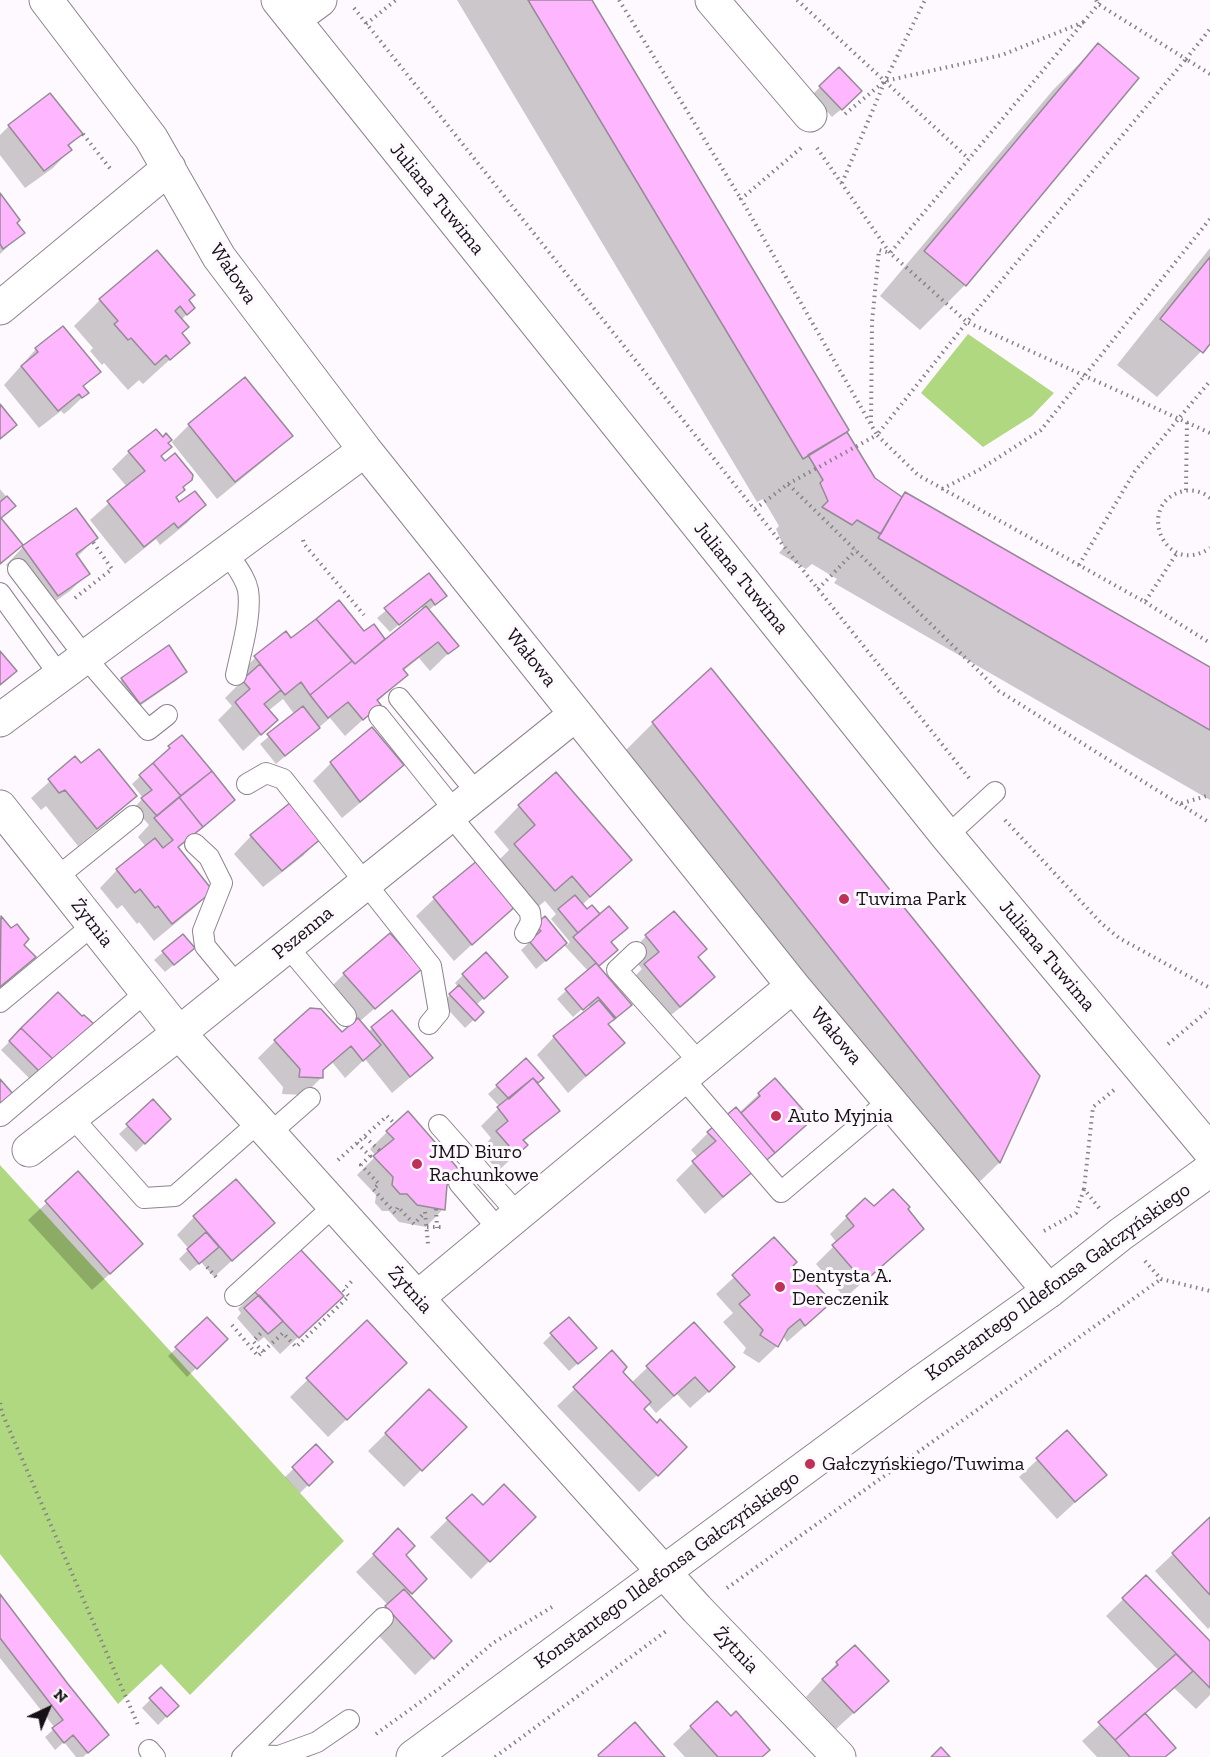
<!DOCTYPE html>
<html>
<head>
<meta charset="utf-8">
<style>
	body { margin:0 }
	#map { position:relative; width:1210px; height:1757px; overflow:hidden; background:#fef9fe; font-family:"Zilla Slab",serif }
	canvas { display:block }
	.north { position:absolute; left:18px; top:1679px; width:60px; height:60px; -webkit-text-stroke:4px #fef9fe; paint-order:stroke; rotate:44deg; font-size:16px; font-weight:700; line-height:24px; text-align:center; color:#151115 }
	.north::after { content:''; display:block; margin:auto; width:21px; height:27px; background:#151115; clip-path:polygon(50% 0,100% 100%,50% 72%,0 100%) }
</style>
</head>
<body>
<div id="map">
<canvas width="1210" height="1757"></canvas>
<div class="north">N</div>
</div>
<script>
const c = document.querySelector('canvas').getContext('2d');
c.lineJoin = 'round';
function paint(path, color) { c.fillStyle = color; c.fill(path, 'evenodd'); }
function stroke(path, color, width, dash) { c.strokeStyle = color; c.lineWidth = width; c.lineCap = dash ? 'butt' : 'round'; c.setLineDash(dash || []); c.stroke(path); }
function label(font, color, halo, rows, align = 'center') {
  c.font = font + ' "Zilla Slab",serif'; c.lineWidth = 6; c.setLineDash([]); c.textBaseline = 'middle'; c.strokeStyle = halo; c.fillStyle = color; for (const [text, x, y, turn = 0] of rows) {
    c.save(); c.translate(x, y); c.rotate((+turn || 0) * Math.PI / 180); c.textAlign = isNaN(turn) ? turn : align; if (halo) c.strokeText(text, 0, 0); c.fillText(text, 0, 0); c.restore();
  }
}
paint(new Path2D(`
	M968,334l86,59 -22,23 -49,31 -62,-54z
	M0,1165l344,376 -154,154 -29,-31 -43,40 -118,-150z`), '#b0d880');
paint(new Path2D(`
	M457,0h133l283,479 28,19 4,-4 305,174v132l-376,-217 3,-4 -25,-15 -6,5 -27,-16 5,-6 -8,-18 3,-3 -16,-27 -6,3z
	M1098,45l39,33 -172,207 -45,45 -40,-34 173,-206z
	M820,87l32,13 -20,17 -20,-22z
	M9,126l72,8 -13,13 2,3 -17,18 -28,20 -25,-33v-20z
	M0,195l23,37 -23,22z
	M1210,248v94l-53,55 -40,-32z
	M157,252l36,56 -12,12 -1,14 8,9 -45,41 -4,-4 -11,10 -24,-27 -2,2 -12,-14 3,-3 -19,-22 26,-26z
	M36,349l63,23 -16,15 4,6 -18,17 -5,4 -3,-3 -22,17 -35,-43z
	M189,425l102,11 -18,17 -56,46 -47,-59 -3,3 3,4 -10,10 5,6 25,17 -16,18 5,7h25l-17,18 -27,22 -4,-6 -31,25 -35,-44 37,-33 -15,-18 17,-17 33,-13 4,-4 6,7z
	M0,489l14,17 -14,12z
	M96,538l-20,20 12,15 -18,18 -30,21 -34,-47 17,-18z
	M429,575l16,21 -17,15 29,34 -27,26 -11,-13 -16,13 3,4 -29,27 2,3 -34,31 -15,-18 -54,46 -16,-20 35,-29 -12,-16 -15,12 8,9 -33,31 -25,-31 14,-14 -7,-8 17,-17 -4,-6 17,-17 30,-24 6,6 48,-38 25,32 9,-8 12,15 39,-31 -3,-4 -31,26 -13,-14z
	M185,672l-8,8 -46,32 -17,-24 8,-9z
	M653,723l385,353 -39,87 -33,32 -346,-439z
	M372,729l30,36 -18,18 -42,35 -29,-37 18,-18z
	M182,737l51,63 -17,17 -39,32 34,42 -17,17 -40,33 -15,-19 -2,2 -15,-19 -5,4 -17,-21 17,-18 29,-23 -8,-10 11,-12 -15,-17 9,-10 -11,-14z
	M75,759l6,7 54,29 -17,18 -40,33 -32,-40 -5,4 -10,-12z
	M291,804l29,34 -17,18 -40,31 -29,-33 17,-18z
	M519,806l111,53 -48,46 27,38 -2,16 -10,8 25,46 -15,12 16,18 -55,50 -31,-38 17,-18 37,-29 -3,-4 -15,13 -16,-18 31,-28 -24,-26 -28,24 -15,-19 12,-11 -5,-5 17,-16 22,27 3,-3 -19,-23 5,-5 -11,-13 -17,14 -11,-12 -63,58 -38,-45 18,-17 44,-37 9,10 22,-22 -15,-18z
	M1,918l33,39 -34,31v-70z
	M182,936l2,20 -19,16 -11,-12z
	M646,936l51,21 16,20 -17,18 -35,28 -33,-40 14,-14 -13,-15z
	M420,969l-61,53 9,10 24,-20 39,46 -18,17 -21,18 -27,-34 -20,19 -13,-16 -10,10 -1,6 -17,17 -22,-1 1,-7 -25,-29 17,-17 66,-6 14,-12 -28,-32 17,-17z
	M463,975l35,10 -22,20 6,7 -17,16 -23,-25 16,-16 -3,-4z
	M58,994l24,24 -49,64 -32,-32z
	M526,1060l16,18 -6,6 22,27 -35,31 3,3 -28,26 -18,-21 11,-12 -10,-12 19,-19 -12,-13z
	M759,1094l33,43 -87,77 -29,-34 22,-22 -7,-8 17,-17 38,-15 -5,-7z
	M153,1102l16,17 -33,33 -17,-18z
	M387,1132l58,53 -2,24 -17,18 -27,-5 -10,-11h-7l-7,-8 1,-8 -19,-20 19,-19 -6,-7z
	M78,1174l46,87 -32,29 -64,-70z
	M874,1208l32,1 16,20 -77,69 -29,-34 21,-21 -7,-9 17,-17z
	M194,1217l79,6 -59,54 -13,-15 -11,9 -11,-12 10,-10 -12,-14z
	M774,1240l38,80 -25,22 -4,-6 -6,10 -18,17 -16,-10 3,-5 -23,-26 10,-9 -17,-19z
	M255,1292l69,21 -44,41 -16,-17 -6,5 -21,-24 4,-5 -3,-4z
	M207,1319l19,20 -39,38 -19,-21z
	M367,1322l21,58 -60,57 -38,-40z
	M694,1324l22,61 -26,23 -13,-14 -21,19 -8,-9 -6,6 26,55 -29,27 -82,-86 55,-53 9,19 10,11z
	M552,1334l34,22 -17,15 -26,-28z
	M429,1391l35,36 -60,60 -36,-36z
	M1067,1432l38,43 -48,44 -38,-42z
	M316,1447l15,15 -31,31 -15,-16z
	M472,1496l11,11 51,10 -63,62 -41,-42z
	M1210,1519v108l-2,2 -53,-58z
	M398,1531l6,24 21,24 -16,17 41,45 -35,34 -46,-50 19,-20 -32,-33z
	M1146,1577l64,66v52l-14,14 -22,-21 -30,26 21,43h-68l-15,-16 77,-70 -53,-55z
	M0,1596l99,147 -16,14h-7l-12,-15 -9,8 -10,-13 10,-9 -55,-70z
	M837,1663l32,36 -33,30 -30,-32z
	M161,1689l16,17 -19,19 -16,-17z
	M691,1727l70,30h-76l-12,-13z`), '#0003');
const building = new Path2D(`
	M528,0h64l257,430 -2,2 -44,27z
	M1098,43l41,35 -173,208 -42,-35z
	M839,67l23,24 -20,19 -23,-24z
	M50,93l33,41 -15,11 4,5 -28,21 -36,-46z
	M0,193l20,27 -3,3 8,10 -22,16 -3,-5z
	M157,250l38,45 -6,5 6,8 -8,7 -7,-9 -5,5 14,16 -7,6 8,10 -20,17 -4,-5 -11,10 -24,-27 -3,2 -14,-16 4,-3 -19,-22z
	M1210,257v87l-7,9 -43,-34z
	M63,326l38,46 -18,14 6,7 -7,5 -3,-4 -21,17 -37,-45 17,-14 -3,-4z
	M245,377l48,59 -58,46 -47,-58z
	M0,404l17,21 -17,14z
	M156,429l7,8 3,-4 6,7 -4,3 4,4 -11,9 4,5 10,-8 18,22 -1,5 -9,7 2,3 -9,7 3,5 16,-11 11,14 -28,23 -4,-5 -30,24 -37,-46 38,-30 -17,-20z
	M847,432l28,46 27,19 -21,37 -24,-14 -5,5 -30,-18 6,-6 -8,-18 3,-3 -15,-25z
	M905,492l305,175v63l-332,-192z
	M7,496l9,10 -15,12 22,27 -23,19v-62z
	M76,508l22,30 -22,16 14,20 -32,22 -36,-50z
	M429,573l18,23 -12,9 -4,-6 -32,26 -15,-17z
	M339,600l25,31 10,-7 11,15 -30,25 -39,-45z
	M426,606l33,40 -11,8 -10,-12 -35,27 5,6 -31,25 4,5 -18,15 -15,-18 -20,16 -18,-23 42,-34 3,3z
	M316,619l36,42 -42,34 -9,-13 -16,13 -31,-39 32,-25 5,7z
	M169,645l18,27 -47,32 -19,-26z
	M0,651l17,20 -17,14z
	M260,664l21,26 -17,14 14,16 -17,15 -26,-33 15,-13 -8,-9z
	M711,668l329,408 -40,87 -348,-441z
	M303,706l17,22 -35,28 -18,-22z
	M372,727l32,38 -44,37 -30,-40z
	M182,735l30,36 -31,25 -28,-33 17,-15 -2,-2z
	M99,749l38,47 -40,33 -32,-39 -6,3 -11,-14 27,-23 6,7z
	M153,763l28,33 -24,20 -16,-18 11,-8 -13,-15z
	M212,771l23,29 -32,27 -24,-30z
	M556,772l76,88 -42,37 -18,-21 -17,15 -41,-47 21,-19 -17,-20z
	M179,797l24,30 -25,20 35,44 -41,33 -14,-18 -3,2 -15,-19 -5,4 -19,-24 39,-31 8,10 10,-8 -19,-22z
	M291,802l31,36 -40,33 -32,-36z
	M478,860l39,45 -45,40 -39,-48z
	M575,895l12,14 5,-4 8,9 -22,19 -20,-24z
	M609,906l19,22 -17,14 7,8 -19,16 -26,-29z
	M674,911l33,38 -9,8 17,20 -35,30 -36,-43 15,-12 -14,-17z
	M1,916l10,12 6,-4 12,15 -5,6 12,12 -36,30z
	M545,916l22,27 -21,18 -17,-20 12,-10 -6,-6z
	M390,933l32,36 -47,40 -32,-36z
	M183,934l12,14 -21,17 -12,-14z
	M486,952l22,25 -24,22 -22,-25z
	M596,963l36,42 -16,13 -18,-21 -15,13 -18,-21z
	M459,985l25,27 -9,9 -26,-27z
	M58,992l24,24 2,-1 11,10 -39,37 -35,-34z
	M599,1000l16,19 -7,5 17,19 -39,33 -33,-40z
	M310,1008l11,1 21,23 16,-14 23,27 -18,16 -12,-15 -28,24v8l-24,-1 1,-8 -26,-29z
	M392,1010l41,48 -23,19 -39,-50z
	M21,1028l35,34 -13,13 -34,-34z
	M526,1058l18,20 -6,5 -5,-5 -24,21 -13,-14z
	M533,1078l27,33 -37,29 5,5 -11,10 -21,-24 12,-10 -11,-14z
	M775,1078l37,42 -37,33 -34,-40 19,-17 -2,-3z
	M0,1079l14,16 -14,12z
	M153,1099l18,20 -26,25 -19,-20z
	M736,1107l39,46 -52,44 -31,-36 24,-20 -9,-9z
	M408,1111l53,61 -14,13 -2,25 -28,-5 -10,-11h-7l-8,-9 1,-8 -20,-21 21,-17 -8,-8z
	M78,1171l65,73 -33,30 -65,-73z
	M236,1179l39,44 -43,38 -39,-45z
	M893,1189l17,18 -2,2 16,20 -60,53 -32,-37 22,-19 -8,-10 19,-18 9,8z
	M206,1232l13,15 -20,17 -12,-15z
	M774,1237l23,25 -5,5 12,13 4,-4 24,26 -27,24 -5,-7 -12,10 -10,18 -18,-12 3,-5 -24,-26 11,-9 -18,-20z
	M300,1249l44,47 -45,42 -45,-47z
	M259,1295l24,26 -15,13 -24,-26z
	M207,1317l21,22 -31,30 -22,-22z
	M569,1317l28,31 -19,16 -28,-31z
	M367,1320l40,43 -60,57 -41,-42z
	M694,1322l41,45 -26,25 -14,-15 -21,19 -28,-30z
	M612,1350l15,17 -4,5 28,30 -7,7 13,14 3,-4 27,28 -29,29 -85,-89z
	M429,1389l38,38 -45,44 -37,-38z
	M1067,1430l40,45 -32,27 -39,-44z
	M316,1444l17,18 -24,24 -17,-19z
	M504,1484l32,33 -46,45 -44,-44 26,-24 11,11z
	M1210,1517v78l-38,-42z
	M398,1528l17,18 -9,9 21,24 -15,15 -39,-40z
	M1146,1575l64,66v47l-88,-90z
	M404,1589l48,52 -18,18 -49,-53z
	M0,1594l68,90 41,51 -21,18 -15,-18 -9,8 -12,-15 11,-8 -63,-82z
	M855,1645l34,36 -35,32 -32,-34 16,-14 -2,-3z
	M1176,1654l17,17 -78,69 -17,-18z
	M161,1687l18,19 -12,11 -18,-19z
	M717,1701l14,15 5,-5 34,39 -8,7h-44l-28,-31z
	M1145,1713l31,35 -11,9h-35l-15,-17z
	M635,1722l30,35h-66l-1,-2z
	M941,1747l9,10h-19z`);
paint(building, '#feb6fe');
stroke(building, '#958a95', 1.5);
const lane = new Path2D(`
	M227,552c7,12 18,24 21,38 4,25 -7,61 -12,85
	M18,569l67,88 63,73 19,-15
	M0,593l60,83
	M399,698l78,95
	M379,716l76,95
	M247,784l19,-11 17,6 148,187 8,46 -10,12
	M450,815l80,97 1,10 -6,11
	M947,836l48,-44
	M195,844l14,13 13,26 -19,48 2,15 33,40
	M56,878l77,-62
	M287,946l59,70
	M636,952l-19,18 83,93
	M0,1002l93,-77
	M683,1078l98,114 109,-92
	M1,1116l145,-124
	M72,1117l72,81 31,-2 84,-74
	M439,1125l79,89
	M269,1134l41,-36
	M459,1183l40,47
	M235,1296l99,-90
	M149,1750l6,7
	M244,1755l35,1 38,-14 32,-22
	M242,1757l141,-139`);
const street = new Path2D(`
	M46,0l105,138 68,119 146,193 428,536 256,305
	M712,0l98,115
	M294,19l26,-19
	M0,308l169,-140
	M0,720l365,-270
	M0,807l179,226 518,576 142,148
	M29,1150l150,-117 397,-319
	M417,1298l376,-312`);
const secondary = new Path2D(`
	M278,0l669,836 263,315
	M413,1757l504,-372 132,-94 72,-57 89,-64`);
stroke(lane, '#8e838e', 22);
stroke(street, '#8e838e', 35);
stroke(secondary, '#8e838e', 35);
stroke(new Path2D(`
	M619,0l122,199
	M797,0l172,159
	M1096,0l2,4 88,55 24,-30
	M354,8l615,770
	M366,24l30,-24
	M1210,74l-24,-15 -219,263 243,111
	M845,114l40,-33 117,-26 82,-33
	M83,134l29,37
	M801,148l-60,51 136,236 90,-113 -77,-69 212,-253
	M817,148l73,105
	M842,183l43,-102 40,-81
	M871,423l1,-101 7,-72 11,3
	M788,484l89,-49 41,40 227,127 32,-49
	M942,489l37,-19 62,-40 169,-211
	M1186,490l1,-68
	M1210,498c-7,-6 -17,-9 -26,-7 -50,11 -20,88 26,57
	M755,509l33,-25 211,207 180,113 31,-9
	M303,540l1,4 60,71
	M1079,565l56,-94 75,-90
	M818,589l38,-39
	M75,598l37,-29 -19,-27
	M1145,602l65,41
	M1180,804l30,19
	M1005,820l96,103 18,15 91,50
	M1168,1044l42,-35
	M365,1137l15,14
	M357,1143l13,13 -9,9 18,19 -6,5 22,24 3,-6 16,17 11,-12 3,32
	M338,1160l49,-44 7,7
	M1099,1208l-15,-19 9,-82 21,-17
	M436,1209l1,19
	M427,1227h17
	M1044,1231l32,-18 8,-24
	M1145,1261l16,18 49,12
	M207,1267l9,10
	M232,1325l26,31 25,-23 13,14 53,-51 -6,-6 11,-11
	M263,1352l-10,-11 11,-11
	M0,1403l2,10 136,312
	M727,1588l434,-309
	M376,1734l64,-46 53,-45 59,-36
	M495,1757l174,-128`), '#878287', 4, [1.5, 4.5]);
stroke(lane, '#fff', 20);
stroke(street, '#fff', 33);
stroke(secondary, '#fff', 33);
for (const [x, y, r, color] of [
	[844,899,6,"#c03159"],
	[776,1116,6,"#c03159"],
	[417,1164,6,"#c03159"],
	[780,1287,6,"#c03159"],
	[810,1464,6,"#c03159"]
]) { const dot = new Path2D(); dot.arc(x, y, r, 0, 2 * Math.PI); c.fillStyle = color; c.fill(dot); stroke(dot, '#fef9fe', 2); }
label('20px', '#151115', '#fef9fe', [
	["Juliana Tuwima",437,199,51],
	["Wałowa",233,274,56],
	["Juliana Tuwima",741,578,51],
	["Wałowa",531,658,51],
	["Żytnia",92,923,52],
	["Pszenna",303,933,-39],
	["Juliana Tuwima",1047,956,50],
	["Wałowa",836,1036,50],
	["Konstantego Ildefonsa Gałczyńskiego",1058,1282,-36],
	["Żytnia",410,1290,48],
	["Konstantego Ildefonsa Gałczyńskiego",667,1570,-36],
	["Żytnia",736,1650,46]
]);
label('20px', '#151115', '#fef9fe', [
	["Tuvima Park",856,899],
	["Auto Myjnia",788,1116],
	["JMD Biuro",429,1152],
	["Rachunkowe",429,1175],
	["Dentysta A.",792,1276],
	["Dereczenik",792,1299],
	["Gałczyńskiego/Tuwima",822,1464]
], 'left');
</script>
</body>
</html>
